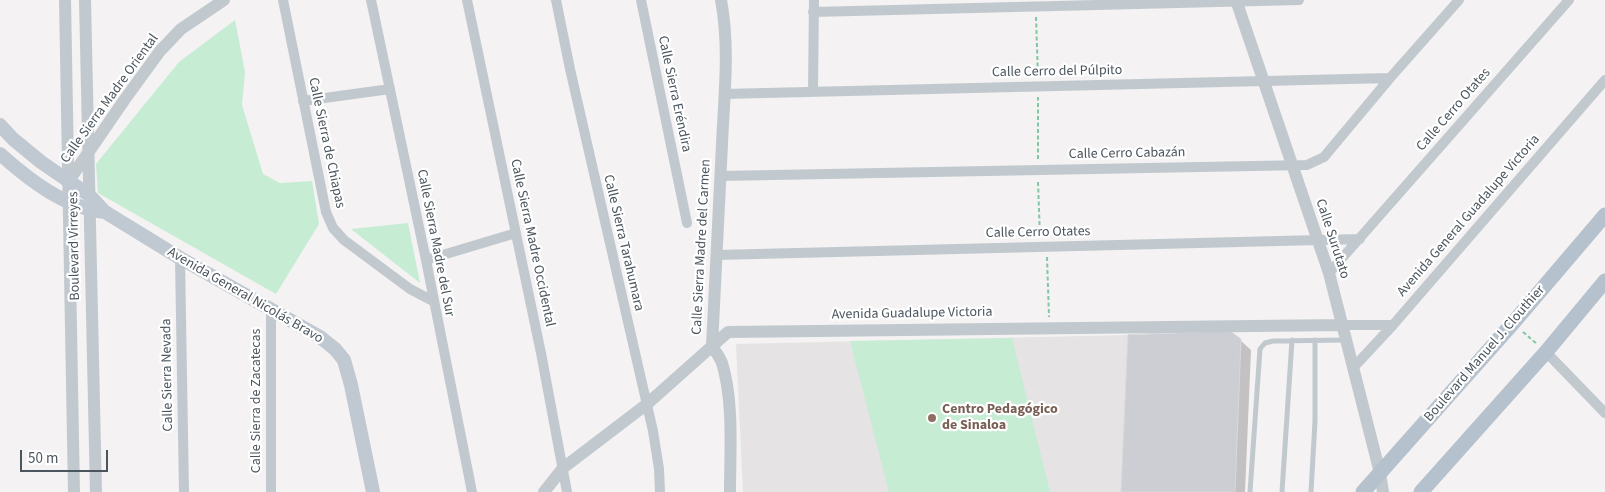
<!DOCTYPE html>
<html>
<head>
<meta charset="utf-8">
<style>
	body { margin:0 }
	#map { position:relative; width:1605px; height:492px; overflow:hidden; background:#f4f2f2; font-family:"Source Sans 3",sans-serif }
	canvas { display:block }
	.scale { position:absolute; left:20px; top:450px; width:88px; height:22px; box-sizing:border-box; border:2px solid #4b555e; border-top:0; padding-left:6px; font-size:15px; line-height:18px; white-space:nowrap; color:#4b555e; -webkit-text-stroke:4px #fff; paint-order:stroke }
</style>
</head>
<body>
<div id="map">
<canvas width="1605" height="492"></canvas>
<div class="scale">50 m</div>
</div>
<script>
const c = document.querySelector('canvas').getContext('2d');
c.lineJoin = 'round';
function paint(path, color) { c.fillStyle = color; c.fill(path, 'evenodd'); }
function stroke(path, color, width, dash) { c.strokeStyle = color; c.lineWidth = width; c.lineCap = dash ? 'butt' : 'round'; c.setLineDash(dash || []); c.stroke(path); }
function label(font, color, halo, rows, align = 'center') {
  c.font = font + ' "Source Sans 3",sans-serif'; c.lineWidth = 4.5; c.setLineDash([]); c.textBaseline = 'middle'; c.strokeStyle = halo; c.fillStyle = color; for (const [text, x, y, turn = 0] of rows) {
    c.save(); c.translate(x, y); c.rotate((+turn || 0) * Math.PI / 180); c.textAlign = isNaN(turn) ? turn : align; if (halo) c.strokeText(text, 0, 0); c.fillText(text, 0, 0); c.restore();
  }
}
paint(new Path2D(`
	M1128,335l-7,157h-378l-7,-148z`), '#e5e3e3');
paint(new Path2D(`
	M235,20l10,52 -3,33 21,69 17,9 32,-2 7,43 -43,70 -178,-101 -2,-29 83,-102z
	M408,223l12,60 -69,-54z
	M1012,338l38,154h-161l-39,-151z`), '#c6ecd4');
paint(new Path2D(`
	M1240,340l11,10 -6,142h-123z`), '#0003');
const building = new Path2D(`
	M1230,331l11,8 -6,153h-114l7,-157z`);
paint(building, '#ccced4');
stroke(building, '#d6d8dc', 1);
stroke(new Path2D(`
	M1036,17l2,60
	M1038,159v-62
	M1038,182l2,55
	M1047,257l2,60
	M1523,332l14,12`), '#81c7a4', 2, [4, 2.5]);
stroke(new Path2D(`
	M1250,492l10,-143 5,-6 8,-2 72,-1
	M1282,492l10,-152
	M1311,492l4,-71v-81`), '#c1c9cf', 5);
stroke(new Path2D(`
	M283,0l43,212 7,16 11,12 66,49 23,12
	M371,0l55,260 46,232
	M467,0l74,353 26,139
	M556,0l14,69 83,362 6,38 1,23
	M641,0l46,223
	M813,12l486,-12
	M813,92l1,-92
	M724,94l666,-16
	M303,101l87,-12
	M720,176l587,-11 17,-8 66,-79 69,-78
	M716,255l644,-16
	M180,258l4,234
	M426,260l90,-27
	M1329,273l240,-273
	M271,310v182
	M1342,325h51
	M1546,352l59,61
	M1353,368l40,-43 212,-245`), '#c1c9cf', 10);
stroke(new Path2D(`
	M65,0l9,492
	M85,0l11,492
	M721,0c9,47 3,97 1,144 -3,67 -7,135 -10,202 3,5 8,11 10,17 12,39 8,88 8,129
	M1236,0l93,273 51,200 3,19
	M68,182l57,-83 35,-48 21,-22 43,-29
	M544,492l19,-24 84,-64 81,-72 614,-7`), '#c1c9cf', 12);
stroke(new Path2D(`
	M0,125l13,14 28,23 48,33 16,17 75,46 140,79 15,12 9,11 7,25 22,107
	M0,154c29,26 65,54 105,58`), '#c0c8d1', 14);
stroke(new Path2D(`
	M1363,492l150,-169 92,-108
	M1421,492l125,-140 59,-71`), '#b5c1cd', 15);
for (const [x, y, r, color] of [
	[932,418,5,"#8d6e63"]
]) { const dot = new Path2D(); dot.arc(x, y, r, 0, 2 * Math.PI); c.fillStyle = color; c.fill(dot); stroke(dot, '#fff', 2); }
label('14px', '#4b555e', '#fff', [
	["Calle Cerro del Púlpito",1057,72,-1],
	["Calle Sierra Eréndira",674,94,78],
	["Calle Sierra Madre Oriental",110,99,-54],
	["Calle Cerro Otates",1454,110,-49],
	["Calle Sierra de Chiapas",326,143,78],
	["Calle Cerro Cabazán",1127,154,-1],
	["Avenida General Guadalupe Victoria",1469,216,-49],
	["Calle Cerro Otates",1038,233,-1],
	["Calle Surutato",1332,239,72],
	["Calle Sierra Madre del Sur",435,243,79],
	["Calle Sierra Madre Occidental",532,243,78],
	["Calle Sierra Tarahumara",623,243,77],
	["Boulevard Virreyes",75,246,-91],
	["Calle Sierra Madre del Carmen",702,247,-87],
	["Avenida General Nicolás Bravo",245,296,30],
	["Avenida Guadalupe Victoria",912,314,-1],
	["Boulevard Manuel J. Clouthier",1485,354,-49],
	["Calle Sierra Nevada",168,375,-91],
	["Calle Sierra de Zacatecas",257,401,-90]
]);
label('bold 14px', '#785e54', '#fff', [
	["Centro Pedagógico",942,410],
	["de Sinaloa",942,426]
], 'left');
</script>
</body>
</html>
